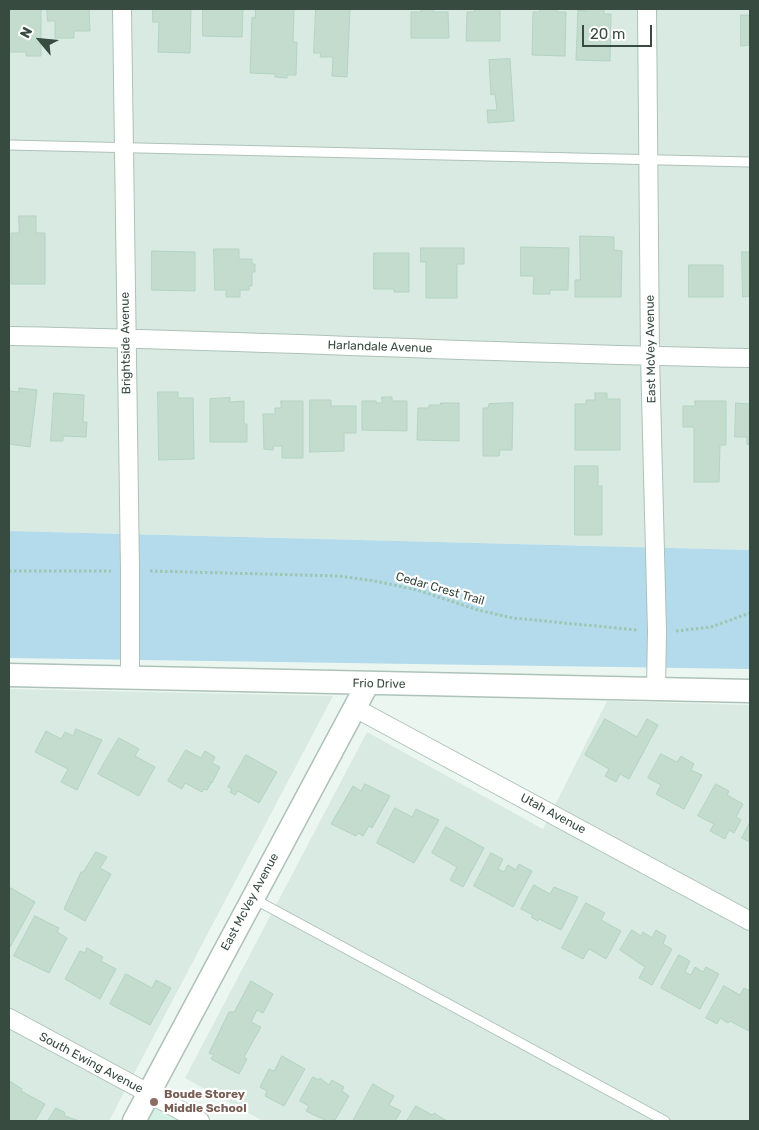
<!DOCTYPE html>
<html>
<head>
<meta charset="utf-8">
<style>
	body { margin:0 }
	#map { position:relative; width:759px; height:1130px; overflow:hidden; background:#ecf6f1; font-family:Rubik,sans-serif }
	canvas { display:block }
	.frame { position:absolute; inset:0; border:10px solid #384b41; pointer-events:none }
	.north { position:absolute; left:15px; top:15px; width:50px; height:50px; -webkit-text-stroke:4px #fff; paint-order:stroke; rotate:298deg; font-size:14px; font-weight:700; line-height:20px; text-align:center; color:#384b41 }
	.north::after { content:''; display:block; margin:auto; width:18px; height:22px; background:#384b41; clip-path:polygon(50% 0,100% 100%,50% 72%,0 100%) }
	.scale { position:absolute; left:582px; top:25px; width:70px; height:22px; box-sizing:border-box; border:2px solid #384b41; border-top:0; padding-left:6px; font-size:15px; line-height:18px; white-space:nowrap; color:#384b41; -webkit-text-stroke:4px #fff; paint-order:stroke }
</style>
</head>
<body>
<div id="map">
<canvas width="759" height="1130"></canvas>
<div class="frame"></div>
<div class="north">N</div>
<div class="scale">20 m</div>
</div>
<script>
const c = document.querySelector('canvas').getContext('2d');
c.lineJoin = 'round';
function paint(path, color) { c.fillStyle = color; c.fill(path, 'evenodd'); }
function stroke(path, color, width, dash) { c.strokeStyle = color; c.lineWidth = width; c.lineCap = dash ? 'butt' : 'round'; c.setLineDash(dash || []); c.stroke(path); }
function label(font, color, halo, rows, align = 'center') {
  c.font = font + ' Rubik,sans-serif'; c.lineWidth = 4.5; c.setLineDash([]); c.textBaseline = 'middle'; c.strokeStyle = halo; c.fillStyle = color; for (const [text, x, y, turn = 0] of rows) {
    c.save(); c.translate(x, y); c.rotate((+turn || 0) * Math.PI / 180); c.textAlign = isNaN(turn) ? turn : align; if (halo) c.strokeText(text, 0, 0); c.fillText(text, 0, 0); c.restore();
  }
}
paint(new Path2D(`
	M9,9h741v541l-741,-19z
	M9,689l324,7 -224,425h-100z
	M607,701l143,4v416h-487l-78,-43 182,-346 176,97z`), '#d9eae2');
paint(new Path2D(`
	M149,1094l51,27h-66z`), '#d5f0e4');
paint(new Path2D(`
	M9,531l741,19v119l-741,-11z`), '#b3dbeb');
const building = new Path2D(`
	M9,9h32v47h-15v-4h-17z
	M47,9h42l1,22h-16v7h-19v-17h-7z
	M153,9h38l-1,44 -32,-1 1,-30h-6z
	M203,9h40l-1,28 -39,-1z
	M256,9h38l-1,33h4l-1,33h-9v3l-12,-1v-3l-25,-1 2,-56 3,1z
	M316,9h34l-3,68 -15,-1 1,-19h-13l1,-4h-7z
	M421,9h12v3h15l1,26h-38v-26h10z
	M475,9h25v32h-34l1,-29h7z
	M540,9h17v3h9l-1,44 -33,-1 1,-43h7z
	M585,9h19v5h7l-1,47 -34,-1 2,-50 7,1z
	M741,15h9v30l-9,1z
	M510,59l4,62 -26,2 -1,-13h10l-2,-16 -4,1 -2,-35z
	M19,216h17v17h9v51h-34v-51h8z
	M580,236l34,1v13l8,1 -1,46h-46v-17h5z
	M521,247l48,1 -1,42h-18v4h-17l1,-18h-13z
	M421,248h43v16h-7v34h-31v-36h-5z
	M214,249h25v10h13v5h3v8h-3v14h-3v4h-9v7h-14v-7h-11z
	M152,251l43,1v39l-43,-1z
	M742,252h8v44l-7,1z
	M374,253h35v39h-15v-3h-20z
	M689,265h34v32h-34z
	M19,388l18,2 -7,57 -21,-3v-53l10,1z
	M158,392h20v6h15l1,61 -35,1z
	M54,393l30,2 -1,27h4l-1,15 -23,-1v5h-12z
	M595,393h12v6h13v51h-45v-46h11v-4h9z
	M382,397h10v4h15v30l-45,-1v-29h14v2h6z
	M230,398v4l14,-1v23h3v18h-37v-43z
	M310,400h21v6h25v27h-12v18l-34,1z
	M281,401h22v57h-21v-12h-9v4l-9,-1 -1,-35h12v-6h6z
	M695,401h31v44h-6l-1,37h-25v-55h-11v-21h12z
	M441,403h18v38l-42,-1 1,-32h11v-3h11z
	M513,403l-1,47h-12l-1,6h-16v-48h5l1,-4z
	M736,403l14,1v51v-10l-3,-1v-7h-12z
	M575,466h23v20h4v49h-27z
	M605,719l32,18 10,-18 11,6 -29,54 -9,-5 -4,8 -11,-6 4,-7 -24,-14z
	M76,729l26,11 -25,50 -16,-8 7,-13 -33,-17 11,-21 15,8 4,-7 8,4z
	M119,738l20,11 -4,7 20,11 -16,29 -41,-22z
	M186,750l15,8 4,-7 10,6 -3,6 8,4 -8,16 -3,-2 2,2 -4,7 -3,-1 -2,3 -17,-9 -3,6 -14,-8z
	M661,754l16,8 4,-6 13,8 -3,6 11,5 -18,34 -28,-15 5,-9 -13,-7z
	M246,755l31,17 -18,31 -21,-12 -3,4 -5,-3 2,-3 -4,-2z
	M365,784l25,12 -18,32 -3,-2 -6,10 -5,-3 -2,3 -25,-12 22,-38 8,5z
	M716,784l13,7 -2,4 16,9 -7,13 5,3 -7,13 -5,-3 -4,9 -15,-8 4,-7 -16,-8z
	M395,808l17,9 4,-8 23,11 -25,43 -37,-20z
	M750,822v20l-8,-4z
	M446,827l38,21 -21,39 -13,-7 7,-13 -25,-14z
	M96,852l11,5 -7,11 11,6 -26,47 -21,-12 17,-37h2z
	M491,853l12,6 -5,10 6,3 4,-7 8,5 3,-6 13,7 -19,36 -39,-21z
	M534,885l16,9 4,-7 24,10 -17,33 -22,-11 -1,2 -7,-4 2,-2 -12,-6z
	M11,888l24,14 -26,47v-56z
	M586,903l19,10 -4,7 20,11 -15,28 -17,-10 -6,10 -21,-11z
	M35,916l24,12 -2,4 10,6 -18,35 -35,-17z
	M632,930l9,6 2,-4 9,6 4,-8 10,6 -3,8 9,5 -20,36 -13,-7 6,-11 -25,-17z
	M87,948l16,9 -2,4 15,8 -16,30 -35,-20 15,-28 5,2z
	M679,955l11,6 -5,11 6,3 4,-8 8,5 3,-5 13,7 -19,35 -39,-21z
	M126,974l26,14 4,-8 15,8 -21,37 -40,-21z
	M251,981l22,13 -10,19 -6,-3 -6,12 10,5 -17,30 3,2 -8,15 -28,-15 3,-4 -5,-2 20,-41h5z
	M724,986l16,9 4,-7 6,3v38l-1,2 -19,-10 -2,2 -8,-5 -3,6 -11,-6z
	M282,1056l23,13 -21,37 -19,-10 2,-5 -7,-4 9,-18 5,2z
	M313,1077l6,3 1,-2 9,7 3,-5 12,7 -2,4 7,5 -14,24 -2,-1 -2,2h-4l-21,-10 3,-5 -9,-5z
	M11,1082l11,7 -1,2 24,13 -10,17h-26v-35z
	M373,1084l21,12 -5,9 12,6 -6,10h-42z
	M416,1106l16,9 2,-2 13,8h-40z
	M56,1108l8,4 1,4 14,5h-31z`);
paint(building, '#c3dcce');
stroke(building, '#b3d4c2', 1);
const service = new Path2D(`
	M9,145l741,17
	M254,899l411,222`);
const minor = new Path2D(`
	M122,9l8,561v107
	M647,9l3,347 7,275 -1,58
	M9,336c247,4 494,18 741,22
	M355,708l395,213
	M9,1018l191,103`);
const tertiary = new Path2D(`
	M9,675l741,16
	M134,1121l234,-438`);
stroke(service, '#adc2b8', 11);
stroke(minor, '#adc2b8', 20);
stroke(tertiary, '#adc2b8', 25);
stroke(new Path2D(`
	M9,571h102
	M150,571l189,5 36,5 42,9 61,20 35,8 124,12
	M676,631l35,-4 39,-14`), '#9ec5b1', 3, [2.5, 2.5]);
stroke(service, '#fff', 9);
stroke(minor, '#fff', 18);
stroke(tertiary, '#fff', 22);
for (const [x, y, r, color] of [
	[154,1102,5,"#8d6e63"]
]) { const dot = new Path2D(); dot.arc(x, y, r, 0, 2 * Math.PI); c.fillStyle = color; c.fill(dot); stroke(dot, '#fff', 2); }
label('12px', '#384b41', '#fff', [
	["Brightside Avenue",126,343,-91],
	["Harlandale Avenue",380,347,2],
	["East McVey Avenue",651,349,-91],
	["Cedar Crest Trail",440,589,16],
	["Frio Drive",379,684,1],
	["Utah Avenue",553,814,28],
	["East McVey Avenue",250,902,-62],
	["South Ewing Avenue",91,1063,28]
]);
label('bold 12px', '#785e54', '#fff', [
	["Boude Storey",164,1095],
	["Middle School",164,1109]
], 'left');
</script>
</body>
</html>
